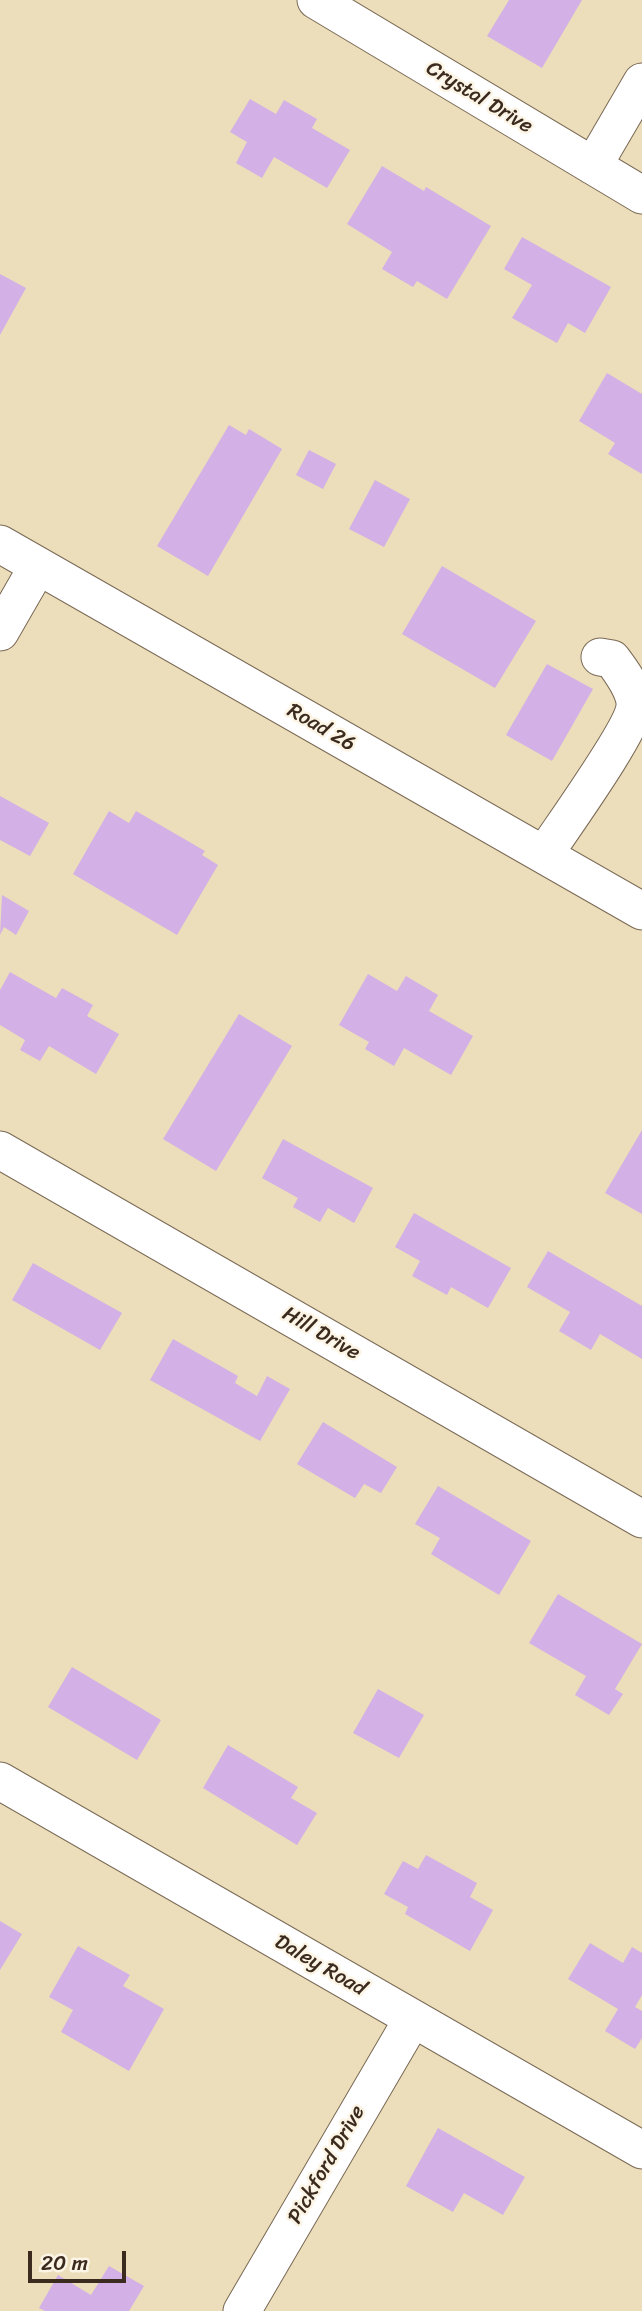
<!DOCTYPE html>
<html>
<head>
<meta charset="utf-8">
<style>
	body { margin:0 }
	#map { position:relative; width:642px; height:2311px; overflow:hidden; background:#ecdebb; font-family:Sriracha,sans-serif }
	canvas { display:block }
	.scale { position:absolute; left:28px; top:2251px; width:98px; height:32px; box-sizing:border-box; border:4px solid #3b2a1e; border-top:0; padding-left:9px; font-size:21px; line-height:24px; white-space:nowrap; color:#3b2a1e; -webkit-text-stroke:5px #fcf5e5; paint-order:stroke }
</style>
</head>
<body>
<div id="map">
<canvas width="642" height="2311"></canvas>
<div class="scale">20 m</div>
</div>
<script>
const c = document.querySelector('canvas').getContext('2d');
c.lineJoin = 'round';
function paint(path, color) { c.fillStyle = color; c.fill(path, 'evenodd'); }
function stroke(path, color, width, dash) { c.strokeStyle = color; c.lineWidth = width; c.lineCap = dash ? 'butt' : 'round'; c.setLineDash(dash || []); c.stroke(path); }
function label(font, color, halo, rows, align = 'center') {
  c.font = font + ' Sriracha,sans-serif'; c.lineWidth = 5; c.setLineDash([]); c.textBaseline = 'middle'; c.strokeStyle = halo; c.fillStyle = color; for (const [text, x, y, turn = 0] of rows) {
    c.save(); c.translate(x, y); c.rotate((+turn || 0) * Math.PI / 180); c.textAlign = isNaN(turn) ? turn : align; if (halo) c.strokeText(text, 0, 0); c.fillText(text, 0, 0); c.restore();
  }
}
paint(new Path2D(`
	M509,0h73l-40,68 -55,-32z
	M250,99l26,15 8,-14 33,19 -5,9 38,22 -23,38 -53,-31 -12,21 -26,-15 11,-21 -17,-10z
	M382,166l42,25 2,-4 65,39 -44,73 -30,-18 -4,6 -31,-18 10,-17 -45,-28z
	M522,237l89,50 -26,46 -17,-10 -11,20 -45,-25 20,-33 -28,-16z
	M0,274l26,14 -26,47z
	M607,373l35,21v80l-34,-20 7,-11 -36,-22z
	M229,425l17,10 3,-6 33,20 -74,127 -51,-30z
	M309,450l27,14 -13,25 -27,-14z
	M375,480l35,19 -26,48 -35,-18z
	M442,566l94,55 -41,67 -93,-54z
	M547,664l46,25 -41,72 -46,-26z
	M0,796l49,27 -19,33 -30,-16z
	M109,811l20,12 7,-12 69,40 -3,4 16,10 -41,70 -104,-61z
	M2,895l27,16 -13,24 -12,-8 -4,8z
	M10,972l46,26 6,-10 31,17 -6,11 32,18 -23,40 -47,-28 -9,15 -20,-11 5,-10 -25,-15v-35z
	M368,974l29,17 9,-15 32,19 -9,16 44,25 -22,39 -47,-27 -10,18 -29,-17 4,-7 -30,-17z
	M239,1014l53,32 -76,125 -53,-32z
	M642,1130v84l-37,-21z
	M283,1139l90,49 -19,35 -26,-15 -8,14 -27,-15 5,-9 -36,-20z
	M414,1213l97,55 -23,40 -37,-21 -4,8 -35,-19 8,-15 -25,-14z
	M548,1251l94,55v53l-42,-25 -9,16 -32,-19 11,-19 -43,-25z
	M33,1263l89,50 -22,37 -88,-50z
	M173,1339l65,37 -3,7 22,13 10,-20 23,13 -30,52 -110,-61z
	M323,1422l74,45 -16,26 -17,-9 -9,14 -58,-34z
	M438,1486l93,55 -32,54 -68,-41 9,-16 -25,-14z
	M558,1594l84,50 -27,45 8,5 -14,21 -34,-20 11,-19 -57,-33z
	M72,1667l89,53 -24,40 -89,-53z
	M378,1689l46,26 -25,43 -46,-25z
	M228,1745l70,42 -7,11 26,15 -20,32 -94,-57z
	M426,1855l51,28 -7,14 23,13 -23,41 -65,-37 3,-7 -24,-13 19,-33 15,8z
	M0,1921l22,13 -22,36z
	M590,1943l33,20 9,-16 10,6v42l-7,12 7,4v27l-7,11 -30,-18 13,-22 -50,-30z
	M78,1946l52,29 -7,11 41,23 -35,62 -68,-39 12,-22 -24,-13z
	M438,2128l87,49 -22,38 -39,-22 -11,19 -47,-26z
	M109,2266l35,20 -15,25h-84l-6,-3 19,-33 33,20z`), '#d3b0e5');
const minor = new Path2D(`
	M316,0l326,195
	M593,166l49,-84
	M0,544l642,367
	M0,632l38,-66
	M544,855c16,-25 93,-130 91,-153 -2,-15 -14,-31 -23,-43l-12,-2
	M0,1150l642,369
	M0,1781l642,369
	M242,2311l170,-291`);
stroke(minor, '#796955', 39);
stroke(minor, '#fff', 37);
label('21px', '#3b2a1e', '#fcf5e5', [
	["Crystal Drive",479,98,31],
	["Road 26",321,728,30],
	["Hill Drive",321,1334,30],
	["Daley Road",320,1966,30],
	["Pickford Drive",327,2165,-60]
]);
</script>
</body>
</html>
